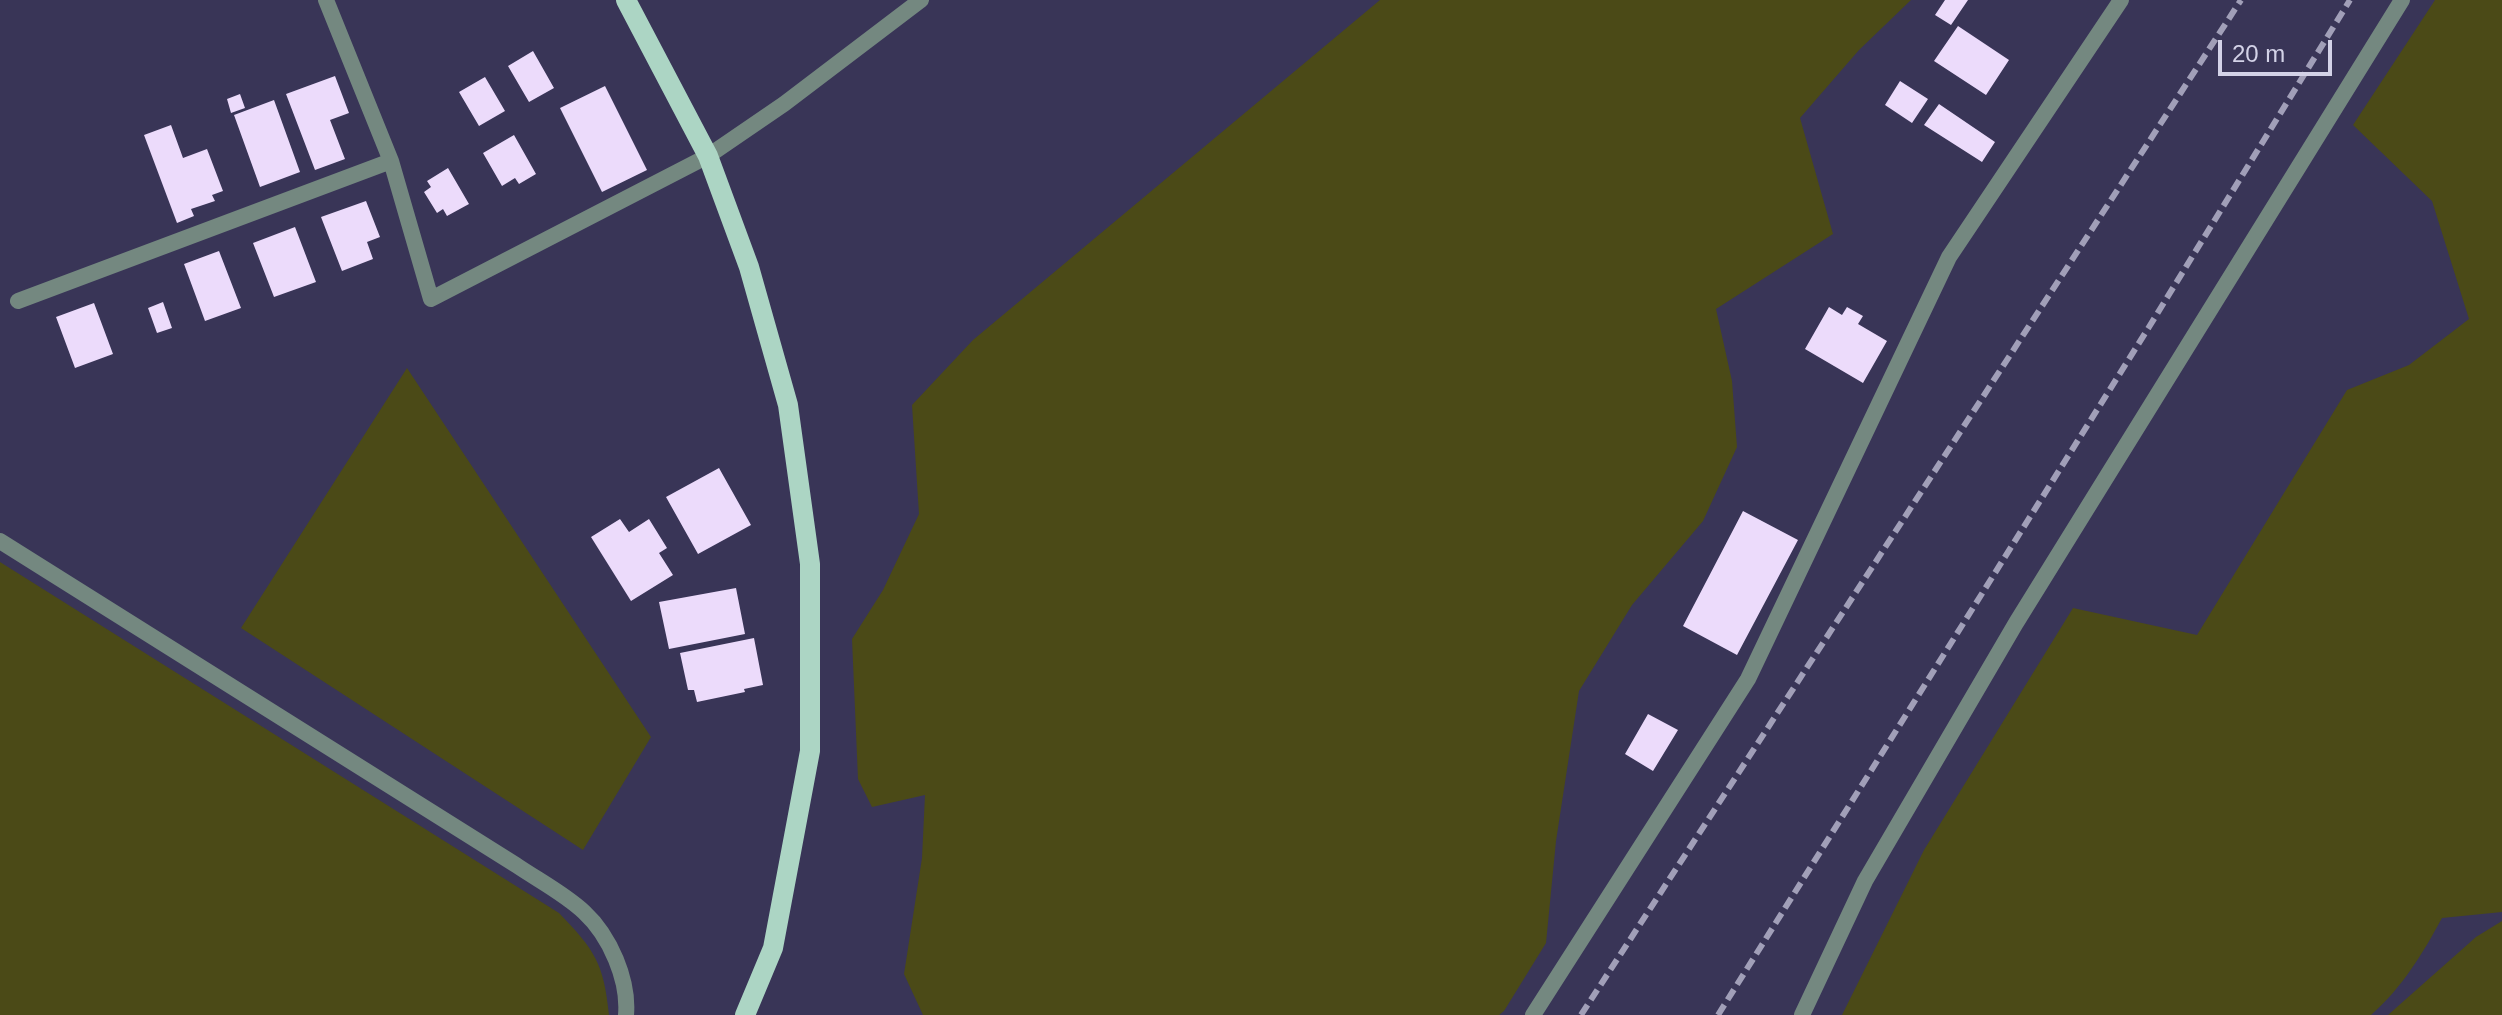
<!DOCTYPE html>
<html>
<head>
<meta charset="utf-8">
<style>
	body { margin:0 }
	#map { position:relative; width:2502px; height:1015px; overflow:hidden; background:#393557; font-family:Arial,sans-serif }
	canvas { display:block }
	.scale { position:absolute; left:2218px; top:40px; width:114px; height:36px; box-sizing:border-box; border:4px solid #d3d2e7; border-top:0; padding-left:10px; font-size:24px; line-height:28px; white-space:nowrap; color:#d3d2e7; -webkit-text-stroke:6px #393557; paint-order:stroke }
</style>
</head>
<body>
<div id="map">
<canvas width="2502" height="1015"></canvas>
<div class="scale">20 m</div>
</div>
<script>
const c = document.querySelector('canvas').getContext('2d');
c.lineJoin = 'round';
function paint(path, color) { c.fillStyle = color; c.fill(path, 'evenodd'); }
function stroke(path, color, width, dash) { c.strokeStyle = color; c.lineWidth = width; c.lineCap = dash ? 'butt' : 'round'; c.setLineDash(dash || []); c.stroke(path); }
paint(new Path2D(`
	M1380,0h531l-52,50 -59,68 33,116 -117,75 16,72 5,66 -34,74 -71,84 -53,86 -23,150 -10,102 -42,68 -5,4h-576l-19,-41 18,-116 3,-63 -53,12 -14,-28 -6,-140 31,-49 36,-76 -7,-109 61,-65z
	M2435,0h67v912l-60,6c-19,35 -40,70 -71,97h-529l82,-165 149,-242 124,27 150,-245 62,-25 60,-46 -37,-118 -79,-76z
	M407,368l244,369 -68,113 -342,-222z
	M0,562l559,351c36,37 45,51 50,102h-609z
	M2502,921v94h-114l88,-78z`), '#4b4a17');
paint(new Path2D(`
	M1945,0h23l-17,25 -16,-10z
	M1958,26l51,34 -23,35 -52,-34z
	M533,51l21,37 -25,14 -21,-36z
	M335,76l14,37 -19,7 15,39 -30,11 -29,-76z
	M485,77l20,34 -26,15 -20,-34z
	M1900,81l28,18 -16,24 -27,-18z
	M605,86l42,84 -45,22 -42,-84z
	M240,94l5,14 -14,5 -4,-14z
	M274,100l26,72 -40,15 -26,-72z
	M1939,104l56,38 -13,20 -58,-37z
	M171,125l12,33 24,-9 16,42 -11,4 3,6 -24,8 3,7 -17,7 -33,-88z
	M514,135l22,39 -17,10 -4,-6 -13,8 -19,-33z
	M448,168l21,36 -22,12 -4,-7 -6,4 -13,-21 7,-5 -4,-6z
	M366,201l14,36 -13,5 6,17 -31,12 -21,-54z
	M295,227l21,55 -42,15 -21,-54z
	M219,251l22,57 -36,13 -21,-57z
	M163,302l9,26 -15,5 -9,-25z
	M94,303l19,51 -38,14 -19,-51z
	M1829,307l13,8 5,-8 16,9 -5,8 29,17 -24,42 -58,-34z
	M719,468l32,57 -53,29 -32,-57z
	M1743,511l55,29 -61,115 -54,-29z
	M620,519l9,13 20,-13 18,29 -8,5 14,22 -42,26 -40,-64z
	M736,588l9,46 -76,15 -10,-47z
	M754,638l9,47 -19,4 1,3 -48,10 -3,-12h-6l-8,-37z
	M1648,714l30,16 -25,41 -28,-17z`), '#ecdbfb');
stroke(new Path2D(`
	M0,541l516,324c22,15 49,29 68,47 26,24 45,68 42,103`), '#748880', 16);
stroke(new Path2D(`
	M326,0l65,161 40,138 277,-143 76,-52 137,-104
	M18,301l373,-140
	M1533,1015l215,-336 201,-422 172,-257
	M1802,1015l63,-134 151,-258 386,-623`), '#748880', 16);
stroke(new Path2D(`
	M626,0l82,156 41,111 39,138 22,159v187l-37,197 -28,67`), '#acd5c4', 20);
stroke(new Path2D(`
	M1581,1015l660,-1015
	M1718,1015l431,-688 201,-327`), '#a19fb8', 6, [12, 6]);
</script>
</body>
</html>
